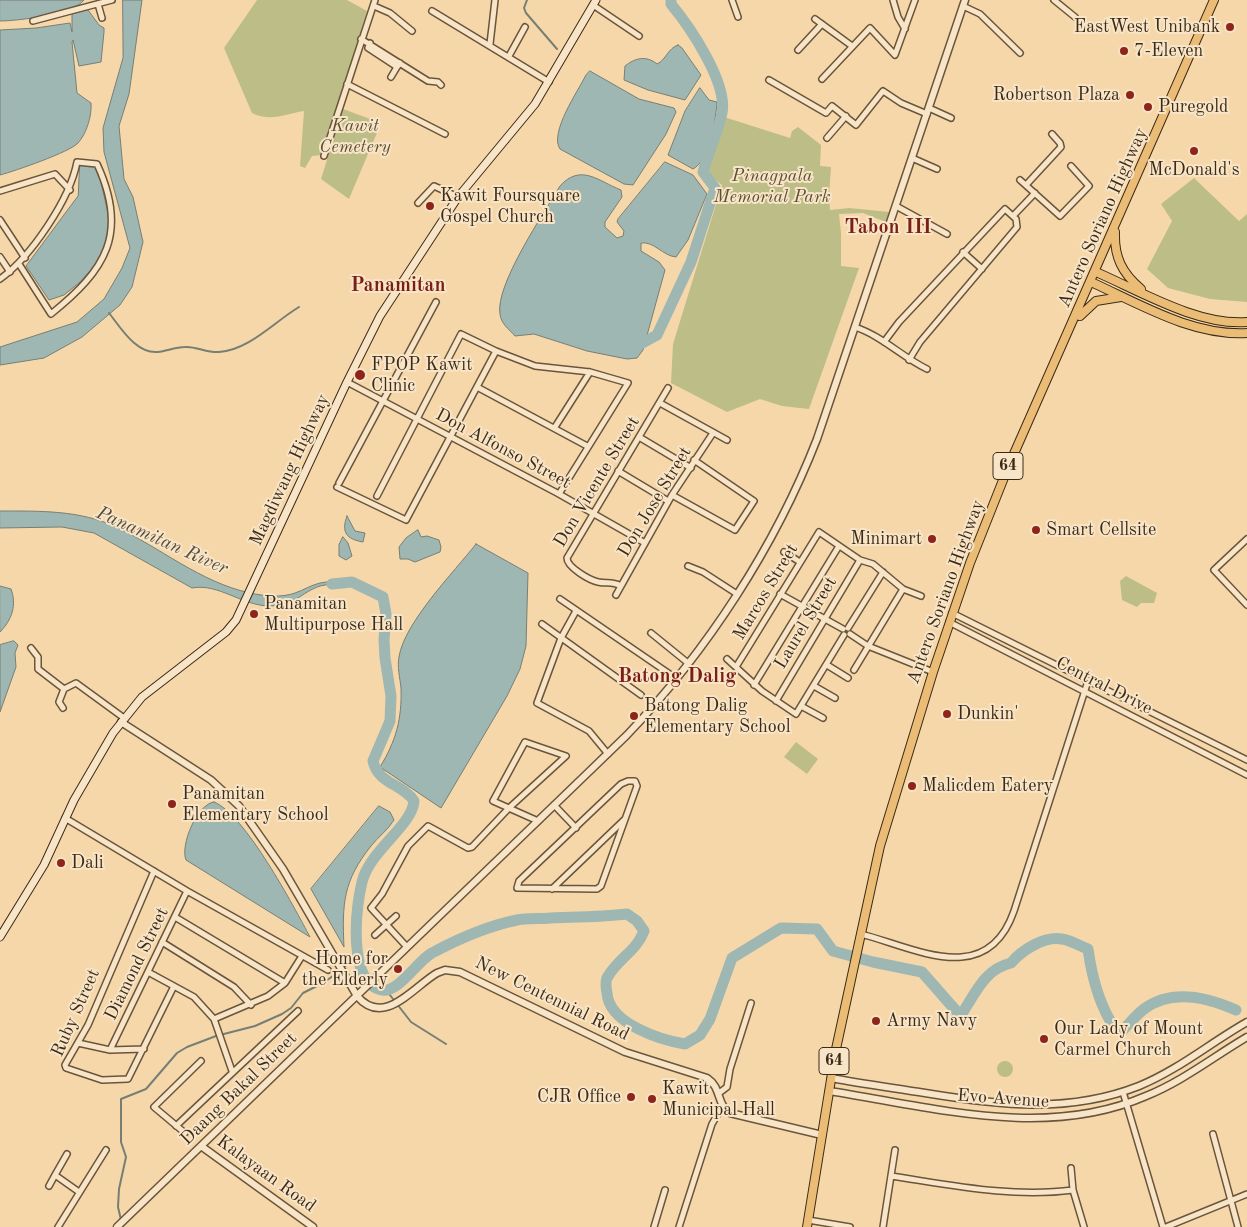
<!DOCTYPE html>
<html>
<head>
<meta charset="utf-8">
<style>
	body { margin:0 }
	canvas { display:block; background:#f5d7aa }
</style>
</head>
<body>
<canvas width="1247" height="1227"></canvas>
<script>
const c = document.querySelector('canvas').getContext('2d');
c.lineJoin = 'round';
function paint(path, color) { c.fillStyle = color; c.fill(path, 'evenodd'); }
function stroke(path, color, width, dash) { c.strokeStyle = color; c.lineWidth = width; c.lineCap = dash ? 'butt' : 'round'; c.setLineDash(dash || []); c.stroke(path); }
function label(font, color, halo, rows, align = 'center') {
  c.font = font + ' "Old Standard TT",serif'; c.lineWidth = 4; c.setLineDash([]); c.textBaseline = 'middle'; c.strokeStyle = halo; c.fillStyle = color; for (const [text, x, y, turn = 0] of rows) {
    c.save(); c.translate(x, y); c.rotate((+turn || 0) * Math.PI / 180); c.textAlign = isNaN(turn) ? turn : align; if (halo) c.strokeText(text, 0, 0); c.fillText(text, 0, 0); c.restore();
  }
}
paint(new Path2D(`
	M257,0h90l20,11 -45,144 -10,1 -7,12 -5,-2 4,-55c-18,3 -34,11 -52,2l-28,-65z
	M343,109l30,11v6l6,2 -30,71 -28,-20z
	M724,117l66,21 2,-7 6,-4 23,18 -1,21 11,1 -2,29 1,14 19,-2 40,4 -3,10 -23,-9 -24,1 2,19v33l18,2 -50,141 -27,-3 -22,-7 -33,13 -56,-29 2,-39 49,-159 -16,-12z
	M1194,178l45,43 8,-7v88l-37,-3 -42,-11 -21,-19 25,-48 -11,-17z
	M1126,576l31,17 -3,10h-13l-4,4 -15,-7 -2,-19z
	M796,742l22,17 -11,15 -23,-17z
	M997 1069a8 8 0 1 1 16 0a8 8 0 1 1-16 0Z`), '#bdbe87');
const water = new Path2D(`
	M0,0h84c-10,14 -66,21 -84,21z
	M123,0h19l-13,94 -10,32 5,53 9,18 10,45 -11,45 -12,18 -38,32 -38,21 -44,7v-18l77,-25 27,-23 18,-31 8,-20 -26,-96 -1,-24 20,-70z
	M88,10l11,15 5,3v4l-3,30 -22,4 -6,-26 -1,2 5,51 14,10c1,12 -4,30 -13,40 -8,9 -63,28 -78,32v-145l36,-2 34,-5 2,9v-18z
	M678,45l4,3 19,27 -16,25 -37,-10 -24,-10 1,-14c10,-8 21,-11 32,-2 9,-4 11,-16 21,-19z
	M590,71l49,28 35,9 2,4 -10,22 -33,51 -9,-1 -64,-35c-11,-16 18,-58 26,-74z
	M700,88l9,12 8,2c-1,17 -8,59 -24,67l-25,-14 17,-44z
	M665,162l28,13 14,19 -19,46 -12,17c-13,-1 -22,-16 -35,-14v8l18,11 6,8 -22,80 -6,8 -10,1 -40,-8 -53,-17 -19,2c-6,-7 -14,-12 -15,-22 -5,-29 44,-101 60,-128 21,-23 38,-5 61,4l1,7 -17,25v5l12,11 6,-2 1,-5 -7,-9 1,-3z
	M80,165h17l14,61 -12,35 -20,22 -15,12 -15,5 -23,-34 52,-70z
	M0,511c40,0 80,-1 116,16 45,21 84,55 134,66 14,3 31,5 45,0 9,-3 16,-8 25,-10 8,-2 18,-1 27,-1 -9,2 -19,2 -27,4 -20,7 -24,19 -50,20 -28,0 -51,-23 -78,-18l-98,-55 -32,-6 -62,1z
	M347,516l8,15 10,2 -2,9c-17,-3 -22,-10 -16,-26z
	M418,530l3,7 6,-1 12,4 2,7 -1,5 -25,10 -7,-3h-8l-1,-12 7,-9z
	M343,537l5,6 4,13 -6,4 -7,-4v-11z
	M476,544l52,29 -2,73 -6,23 -13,27 -66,112 -61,-41c16,-26 22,-48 21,-79 -1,-10 -4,-21 -2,-31 5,-34 55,-85 77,-113z
	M0,586l11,3c6,16 1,31 -11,43z
	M14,641l4,4 -3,8 1,14 -16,45v-67z
	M214,802c31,12 80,105 96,135l-124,-77c-6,-15 11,-56 28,-58z
	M379,806l11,6 4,8c-6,10 -16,17 -23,26 -28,35 -29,58 -27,101l-33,-58z`);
paint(water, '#9fb7b2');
stroke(water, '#777f74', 1);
stroke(new Path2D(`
	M527,0l-3,8 2,5 31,36
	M109,313c12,15 27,41 49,39 9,-1 17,-5 27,-5 11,-1 22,6 34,5 30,-2 55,-30 80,-45
	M343,968l14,-14
	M386,990l25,32 35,22
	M121,1220l-3,-13 1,-18 7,-32 -5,-15v-43l25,-10 31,-36 10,-6 29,-11 39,-10 27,-12 9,-6 12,-15 20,-10 17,-12`), '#777f74', 2);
stroke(new Path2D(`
	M637,346l20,-11 34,-73 24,-74 -12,-16c5,-20 15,-39 19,-59 6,-30 -32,-86 -51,-109v-4
	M332,584l20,-2 31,15 3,17 -2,26 1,18 6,38 -1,25 -17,40c5,23 30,23 41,40 -2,25 -44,49 -52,81 -6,26 -15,99 19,108 17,4 37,-30 51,-37 26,-14 56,-27 85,-33 10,-2 23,-1 34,-2 25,-1 50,-1 76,-4l10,7 7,10c-8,21 -26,27 -37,47 -2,5 -1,10 0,15 2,31 54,47 78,51l15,-9 10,-16 22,-61 49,-30 36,1 16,22 40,11 49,10 36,41 5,-1c13,-20 22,-43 48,-49 11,-13 33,-27 51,-24 8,1 18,7 26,10 4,29 11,57 28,81l6,1c7,-7 14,-16 22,-22 28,-21 63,-12 92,1`), '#9fb7b2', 11);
const minor = new Path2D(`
	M732,0l6,17
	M893,0l5,17 7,12
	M1054,0l21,17
	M98,4l4,14
	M593,5l46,31
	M374,6l16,7 22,18
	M963,6l17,8 40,39
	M432,11l117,71
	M815,19l37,27
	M33,21l79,-21
	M361,39l67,42 10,1 3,3
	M370,43l-2,5 29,19 3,-4
	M490,44l5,-44
	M798,50l24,-26
	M509,56l16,-29
	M391,77l6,-10
	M822,79l48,-51 25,27 20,-55
	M769,80l57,33 6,-7 24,19 27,-34 18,12 26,11
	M347,84l98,50
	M929,108l22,10
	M827,138l19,-22
	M324,156l51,-156
	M912,158l25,11
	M1020,180l40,36 29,-30 -18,-20
	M1026,185l35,-38 -1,-4 -8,-9
	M0,191l55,-17 15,16
	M418,203l16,-17 24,11
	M896,206l51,28
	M1013,216l22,-23
	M0,220l25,38
	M963,252l19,17
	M0,257l10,15
	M0,279c31,-22 70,-80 77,-117l20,2c32,69 9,106 -46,150l-32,-50
	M855,327c27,9 47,30 72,42
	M884,342l15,-20 106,-113 11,10 1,8 -97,115 -11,18
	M347,382l212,112 86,49
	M477,387l110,59
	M660,403l67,37
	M555,427l35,-55
	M639,437l52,31
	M618,471l50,30
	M339,483l97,-181
	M337,487l69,33 90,-169
	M672,495l63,35 19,-29 -60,-41
	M377,496l84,-162 35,17 39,15 55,6 38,11 -69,111
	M1247,539l-33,31 33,35
	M784,552l16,10
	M688,566l15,6 34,22
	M621,586c-9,-5 -14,-2 -23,-4 -9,-2 -31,-15 -31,-24l101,-170
	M780,594l63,35
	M616,595l56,-100 41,-62
	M560,599l117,80
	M576,611l-15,27 -24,65 52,28 19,23
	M952,613l295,147
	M949,622l298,153
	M542,624l99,71
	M848,628l35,-56
	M651,633l37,30
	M850,634l18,12 65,26
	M31,648l7,9v12l26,20
	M727,659l35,32 34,23 48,-79
	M827,665l21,13
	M736,667l83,-135 41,28 13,4 30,25 18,7
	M854,670l49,-81
	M754,685l85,-139
	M814,686l21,12
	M776,701l84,-141
	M801,706l22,12
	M63,708l-4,-6 5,-13 12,-6 48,35
	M628,781h7l2,5 -36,100 -4,3 -80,-1 2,-7 102,-97z
	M554,805l22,23
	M65,818l122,73 141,79
	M154,871l-66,154 -23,40 1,3 36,12 26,-1 46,-93
	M552,889l72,-69
	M175,917l110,66
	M861,934c54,14 126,55 153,-23l74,-230
	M375,935l21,-19
	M162,942l72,45 17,18
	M407,947l-36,-39 11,-14 26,-48 20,-20 40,22 4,-1 37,-39 57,-52 -41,-14 -32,59 45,20
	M148,972l46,25 20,22 18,52
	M214,1019l54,-23 17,-13 17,-27
	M78,1043l32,7 34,-1
	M110,1050l77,-159
	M1123,1092l40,135
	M719,1093l8,-6 3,-18 21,-66
	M176,1126l122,-115
	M185,1133l-31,-26 47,-46
	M1213,1134l25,93
	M1071,1168l2,22 11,37
	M55,1175l12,-21
	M891,1176c60,9 121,22 182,14
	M49,1186l6,-11 24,17
	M808,1220l42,7
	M58,1227l48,-77
	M654,1227l11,-37
	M679,1227l33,-103 10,-17
	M883,1227l12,-77
	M1166,1227l81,-33`);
const tertiary = new Path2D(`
	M121,722l90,58 28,26 44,63 74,127c27,32 56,-9 80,-23l8,-3 15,2 165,80 82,26c15,10 9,26 23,35l92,22
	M831,1078c32,6 63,10 94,15 73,12 143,21 214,-7 39,-16 71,-43 108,-64
	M829,1091c104,16 216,49 317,5 37,-15 67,-39 101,-59
	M201,1146l112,81
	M117,1227l510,-492c80,-84 148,-188 190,-296l148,-439`);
const secondary = new Path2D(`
	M0,937l44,-72 30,-65 39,-67 29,-36 84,-65 10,-12 111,-238 33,-66 78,-119 77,-93 61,-104`);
const primary = new Path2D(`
	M1115,232c-1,25 7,41 26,57
	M1096,272c44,19 102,54 151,50
	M1091,282c49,22 101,54 156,51
	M1080,316l16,-15 25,-4
	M807,1227l29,-178 44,-203 53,-174 37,-109 39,-98 205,-465`);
stroke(minor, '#6a553b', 8);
stroke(tertiary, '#6a553b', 9);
stroke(secondary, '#3c2a16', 9);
stroke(primary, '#3c2a16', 10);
stroke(minor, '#f8e5c8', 5);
stroke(tertiary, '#f8e5c8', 6);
stroke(secondary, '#f8e5c8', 7);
stroke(primary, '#eabc75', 8);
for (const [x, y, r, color] of [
	[1230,27,5,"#8f2418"],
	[1124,51,5,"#8f2418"],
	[1130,95,5,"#8f2418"],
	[1148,107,5,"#8f2418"],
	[1194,151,5,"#8f2418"],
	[430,206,5,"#8f2418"],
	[360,375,6,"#8f2418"],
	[1036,530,5,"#8f2418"],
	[932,539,5,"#8f2418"],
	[254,614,5,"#8f2418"],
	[947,714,5,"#8f2418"],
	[634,716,5,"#8f2418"],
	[912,786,5,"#8f2418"],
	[172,804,5,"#8f2418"],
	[61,863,5,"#8f2418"],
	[398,969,5,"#8f2418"],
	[876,1021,5,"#8f2418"],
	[1044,1039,5,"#8f2418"],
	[631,1097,5,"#8f2418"],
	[652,1099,5,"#8f2418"]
]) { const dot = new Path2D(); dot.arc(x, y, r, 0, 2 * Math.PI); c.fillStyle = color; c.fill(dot); stroke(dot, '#f8e5c8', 2); }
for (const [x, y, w] of [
	[1008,466,30],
	[834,1061,30]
]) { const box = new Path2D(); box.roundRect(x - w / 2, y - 13.5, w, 27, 4); c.fillStyle = '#f8e5c8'; c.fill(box); stroke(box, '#3c2a16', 1); }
label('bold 16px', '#3c2a16', null, [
	["64",1008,466],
	["64",834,1061]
]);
label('18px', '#3c2a16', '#f8e5c8', [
	["EastWest Unibank",1220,27,"right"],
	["7-Eleven",1134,51],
	["Robertson Plaza",1120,95,"right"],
	["Puregold",1158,107],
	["McDonald's",1194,170,"center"],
	["Kawit Foursquare",440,196],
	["Gospel Church",440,217],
	["FPOP Kawit",371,365],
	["Clinic",371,386],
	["Smart Cellsite",1046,530],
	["Minimart",922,539,"right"],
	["Panamitan",264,604],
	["Multipurpose Hall",264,625],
	["Batong Dalig",644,706],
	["Elementary School",644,727],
	["Dunkin'",957,714],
	["Malicdem Eatery",922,786],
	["Panamitan",182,794],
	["Elementary School",182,815],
	["Dali",71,863],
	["Home for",388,959,"right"],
	["the Elderly",388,980,"right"],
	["Army Navy",886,1021],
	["Our Lady of Mount",1054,1029],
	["Carmel Church",1054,1050],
	["Kawit",662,1089],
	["Municipal Hall",662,1110],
	["CJR Office",621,1097,"right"]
], 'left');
label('italic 18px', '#5c4f32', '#f8e5c8', [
	["Kawit",355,126],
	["Cemetery",355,147],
	["Pinagpala",772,176],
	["Memorial Park",772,197]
]);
label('18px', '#3c2a16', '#f8e5c8', [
	["Antero Soriano Highway",1103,218,-66],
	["Don Alfonso Street",503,449,28],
	["Magdiwang Highway",290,470,-65],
	["Don Vicente Street",597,482,-59],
	["Don Jose Street",655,502,-59],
	["Marcos Street",766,592,-59],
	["Antero Soriano Highway",946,592,-70],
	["Laurel Street",806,623,-59],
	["Central Drive",1104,686,27],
	["Diamond Street",137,964,-64],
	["New Centennial Road",552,999,26],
	["Ruby Street",76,1013,-66],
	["Daang Bakal Street",239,1089,-44],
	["Evo Avenue",1003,1099,4],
	["Kalayaan Road",266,1174,36]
]);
label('italic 19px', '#554d3d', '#f8e5c8', [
	["Panamitan River",162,541,24]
]);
label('bold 20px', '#7a1f14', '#f8e5c8', [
	["Tabon III",888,228],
	["Panamitan",398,286],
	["Batong Dalig",677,677]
]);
</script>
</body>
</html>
